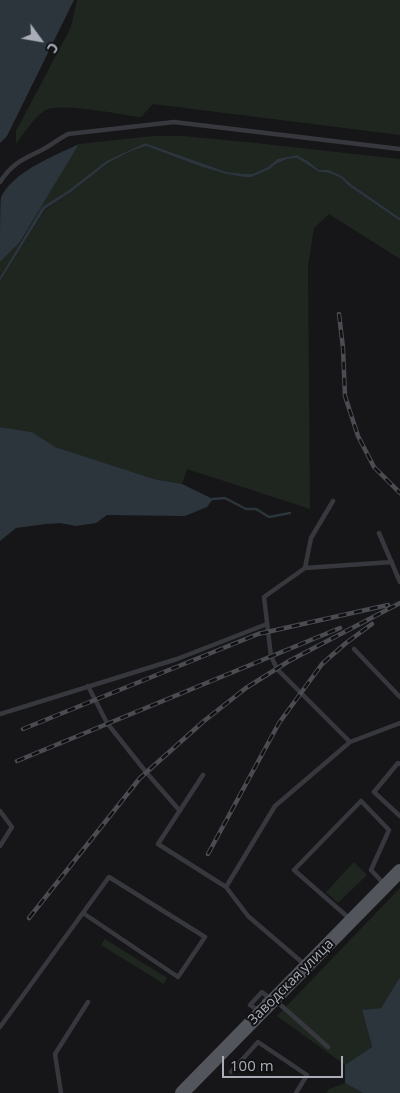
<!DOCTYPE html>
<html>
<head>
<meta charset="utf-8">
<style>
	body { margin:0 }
	#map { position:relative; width:400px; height:1093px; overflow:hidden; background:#161618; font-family:"Open Sans",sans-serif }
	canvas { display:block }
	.north { position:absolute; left:15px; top:15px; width:50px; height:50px; -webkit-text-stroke:4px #111113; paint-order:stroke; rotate:122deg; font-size:14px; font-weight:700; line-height:20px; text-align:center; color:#a8adb8 }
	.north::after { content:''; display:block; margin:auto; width:18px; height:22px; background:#a8adb8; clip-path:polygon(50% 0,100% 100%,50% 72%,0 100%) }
	.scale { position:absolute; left:222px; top:1056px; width:121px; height:22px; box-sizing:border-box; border:2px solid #a8adb8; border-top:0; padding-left:6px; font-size:15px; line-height:18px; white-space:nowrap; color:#a8adb8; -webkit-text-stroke:4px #111113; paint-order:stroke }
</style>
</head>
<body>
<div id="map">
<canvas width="400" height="1093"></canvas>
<div class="north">С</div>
<div class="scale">100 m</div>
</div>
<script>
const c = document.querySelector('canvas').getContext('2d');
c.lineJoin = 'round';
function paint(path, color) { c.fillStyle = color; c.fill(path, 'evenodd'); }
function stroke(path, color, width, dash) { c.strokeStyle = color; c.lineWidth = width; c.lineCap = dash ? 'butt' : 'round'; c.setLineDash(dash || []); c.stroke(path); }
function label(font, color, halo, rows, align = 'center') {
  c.font = font + ' "Open Sans",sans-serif'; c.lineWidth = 4; c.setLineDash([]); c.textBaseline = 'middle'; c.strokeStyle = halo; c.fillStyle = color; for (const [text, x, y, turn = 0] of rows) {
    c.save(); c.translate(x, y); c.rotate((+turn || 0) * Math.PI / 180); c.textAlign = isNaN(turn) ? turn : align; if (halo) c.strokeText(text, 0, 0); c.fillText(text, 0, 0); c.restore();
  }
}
paint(new Path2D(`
	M77,0h323v135l-247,-31 -12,13c-18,-2 -84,-16 -97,-6 -11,8 -20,22 -28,33v-13l55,-104z
	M153,136h30l73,7 144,16v59l-49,-34 -9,-8 -13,-6h-10l-11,-9 -11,-6 -20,4 -9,8 -16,7h-5l-20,-2 -82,-29 -39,18 -37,29 -27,17 -42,70v-15l20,-20 59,-98z
	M146,146l56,21 24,7 18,3 7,-1 19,-7 6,-5 11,-5 10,-1 22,14 10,1 12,5 8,8 51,35v38l-71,-45 -15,14 -6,39 2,242 -123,-40 -5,15 -28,-5 -100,-32 -22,-15 -32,-5v-146l45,-71 26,-18 37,-29 23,-12z
	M354,862l13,13 -29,28 -12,-11z
	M400,888v89l-19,31 -19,2 10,38 -27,17 -68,-49z
	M105,939l62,39 -3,6 -63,-39z
	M345,1083l18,10h-37l3,-4z`), '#1e261f');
paint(new Path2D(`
	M0,0h74l-67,136 -7,7z
	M145,143l82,29 20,2h5l16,-7 9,-8 20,-4 11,6 11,9h10l13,6 9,8 49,34v3l-51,-35 -8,-8 -12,-5 -10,-1 -22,-14 -10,1 -11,5 -6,5 -19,8h-7l-18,-3 -24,-7 -56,-21 -15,5 -23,12 -37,29 -26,17 -45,72v-4l42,-70 27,-17 37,-29z
	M79,144l-59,98 -20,20c0,-10 0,-58 1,-65 13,-26 53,-41 78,-53z
	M0,427l32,5 23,15 99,32 28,5 31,15 -6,8 -22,9 -78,-1 -11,8 -20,3 -16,-3 -14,1 -30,4 -16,13z
	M400,977v116h-37l-18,-10v-18l27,-18 -10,-37 19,-2z`), '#2c353c');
stroke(new Path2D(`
	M213,499l12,-1 21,11h10l13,8 21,-4`), '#2c353c', 2.5);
stroke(new Path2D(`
	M0,182c12,-18 21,-22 40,-31 9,-4 18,-12 28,-17l106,-12 226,27
	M379,533l21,49
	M305,568l6,-30 22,-37
	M354,649l46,48
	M88,686l19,37 39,49 34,39
	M0,714l177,-55 90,-35
	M350,742l50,-19
	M400,764l-2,-1 -24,29 26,24
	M203,775l-45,69 68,43
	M0,811l12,16 -12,19
	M350,919l-56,-49 67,-69 28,29 -18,40 13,14
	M304,964l-56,-48 -22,-29 49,-81 75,-64 -73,-73 -6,-13 -7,-59 41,-29 87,-6
	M275,1000l53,47
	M259,1007l-3,2 -6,-4 12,-13 6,5 -4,4
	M0,1027l109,-150 96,60 -27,40 -95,-64
	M231,1072l27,-30 49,33 -11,18
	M61,1093l-6,-39 33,-52`), '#37383d', 4.5);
stroke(new Path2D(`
	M182,1093l218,-222`), '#53555c', 14);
const rail = new Path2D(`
	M339,314l4,34 2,48 13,40 16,31 26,26
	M23,729l235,-95 130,-29
	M17,761l323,-133
	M208,854l71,-131 43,-59 24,-21 26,-19
	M29,918l111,-140 64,-57 42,-33 43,-27 111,-58`);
stroke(rail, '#4a4c52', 4.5);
stroke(rail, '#111113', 2.5, [8]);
label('14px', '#a8adb8', '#111113', [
	["Заводская улица",291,982,-45]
]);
</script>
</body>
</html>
